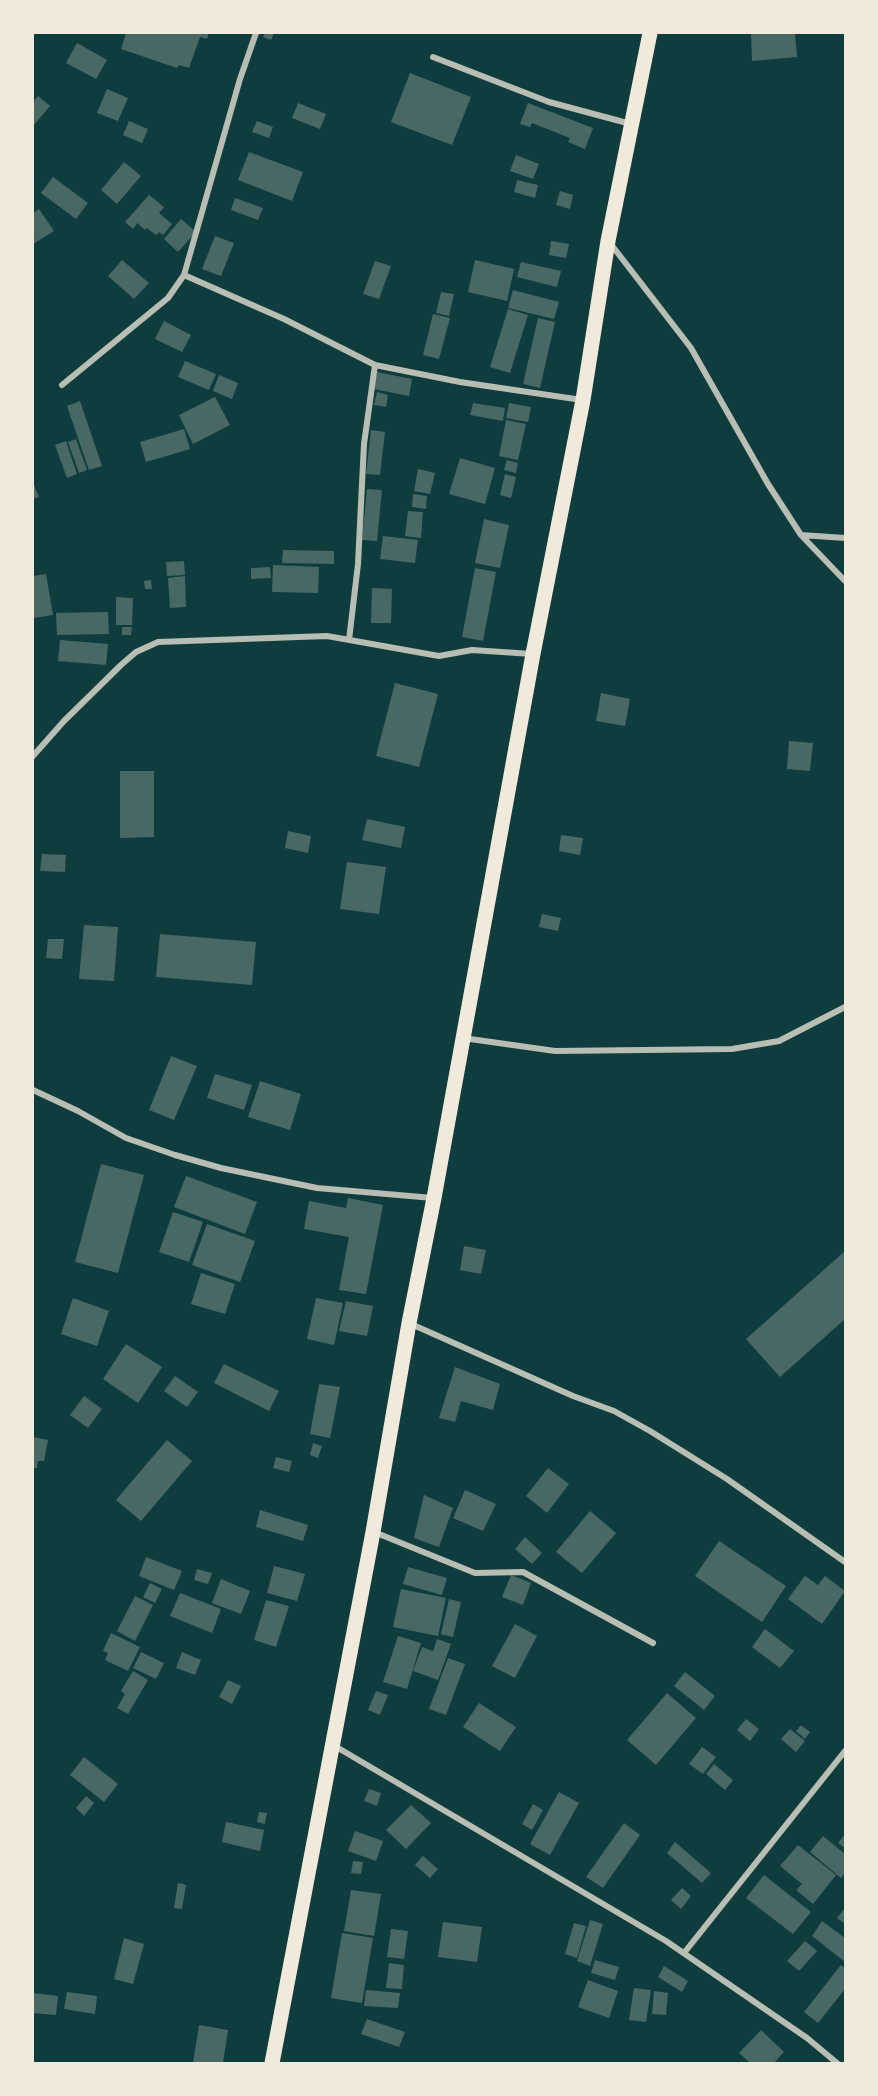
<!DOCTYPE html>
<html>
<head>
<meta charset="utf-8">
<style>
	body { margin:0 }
	#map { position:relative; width:878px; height:2096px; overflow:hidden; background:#0f3d3e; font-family:Montserrat,sans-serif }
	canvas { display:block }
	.frame { position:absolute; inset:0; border:34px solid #f1e9da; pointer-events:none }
</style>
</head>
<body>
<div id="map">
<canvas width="878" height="2096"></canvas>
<div class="frame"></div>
</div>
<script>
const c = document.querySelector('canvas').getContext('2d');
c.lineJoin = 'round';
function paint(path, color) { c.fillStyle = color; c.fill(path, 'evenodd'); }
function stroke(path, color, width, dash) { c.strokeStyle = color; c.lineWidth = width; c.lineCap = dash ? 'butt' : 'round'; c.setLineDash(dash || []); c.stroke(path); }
paint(new Path2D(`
	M126,33h83l-2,6 -7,-2 -11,31 -10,-3 -2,3 -56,-19z
	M265,33h9l-3,7 -8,-3z
	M751,33h44l2,24 -45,4z
	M77,43l30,17 -11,19 -30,-16z
	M410,73l61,24 -19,48 -61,-23z
	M107,89l21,9 -10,23 -21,-8z
	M38,96l12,10 -17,20v-24z
	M298,103l28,11 -6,15 -28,-11z
	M528,103l65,25 -8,21 -17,-7 2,-4 -38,-15 -2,4 -10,-3z
	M129,121l19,8 -6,14 -19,-8z
	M257,121l16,6 -4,11 -17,-6z
	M249,152l54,20 -11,29 -54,-21z
	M516,155l23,9 -6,15 -23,-8z
	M124,162l17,14 -24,28 -16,-14z
	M53,177l35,26 -12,16 -35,-26z
	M517,180l21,5 -3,13 -21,-6z
	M560,191l13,4 -3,14 -14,-4z
	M149,195l15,12 -5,6 13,11 -9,11 -4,-3 -3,3 -9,-7 -2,2 -8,-7 -4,6 -8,-7z
	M235,198l28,10 -5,12 -27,-10z
	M39,209l15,22 -21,13v-31z
	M181,219l15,13 -18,20 -14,-13z
	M215,236l19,7 -13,33 -19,-7z
	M551,241l18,3 -3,14 -17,-3z
	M122,260l27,23 -15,16 -26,-23z
	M475,260l39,9 -7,32 -39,-9z
	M375,261l16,5 -12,33 -16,-5z
	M521,262l40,9 -4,16 -40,-10z
	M513,290l46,12 -5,17 -46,-11z
	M441,292l13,2 -5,22 -13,-3z
	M508,309l20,6 -18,58 -20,-6z
	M433,314l17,4 -11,41 -16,-4z
	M538,318l17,4 -15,66 -17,-4z
	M164,321l27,14 -9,17 -27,-13z
	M185,361l31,13 -7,16 -31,-13z
	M377,372l35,7 -3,17 -35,-7z
	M219,375l19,8 -6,16 -19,-8z
	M377,392l11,3 -2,12 -12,-2z
	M215,397l15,28 -37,19 -14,-29z
	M80,401l22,65 -13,4 -22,-64z
	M473,403l32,5 -2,13 -33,-6z
	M509,403l22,4 -3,15 -22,-4z
	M506,420l20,4 -8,36 -19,-4z
	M184,429l6,20 -44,13 -6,-20z
	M371,430l14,2 -5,43 -14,-1z
	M76,439l11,31 -8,3 -11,-31z
	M66,441l11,33 -10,4 -12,-33z
	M460,458l35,10 -10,36 -36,-10z
	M507,460l11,3 -2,10 -12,-3z
	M418,469l17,4 -5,21 -16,-3z
	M505,474l11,3 -5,21 -11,-3z
	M33,482l6,15 -6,2z
	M367,489l15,1 -5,51 -15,-1z
	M413,494l14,2 -1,13 -14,-2z
	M408,511l15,1 -2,26 -16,-2z
	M484,519l25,6 -9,43 -25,-5z
	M383,536l35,4 -3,23 -35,-4z
	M283,550l51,1v13l-52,-1z
	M184,561l1,14 -18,1 -1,-14z
	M273,565l46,2 -1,26 -46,-1z
	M270,567l1,11 -20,1v-11z
	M475,568l21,4 -13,69 -21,-4z
	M46,574l7,41 -20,3v-42z
	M185,576l1,31 -16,1 -2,-30z
	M151,580l1,9h-7l-1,-8z
	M372,588l20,1 -1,34h-20z
	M116,597l17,1 -1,27h-16z
	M108,612l1,22 -52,1 -1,-22z
	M122,627h10l-1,8h-9z
	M60,640l48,4 -2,21 -48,-4z
	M395,683l43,11 -19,73 -43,-11z
	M601,693l29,6 -5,27 -29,-5z
	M789,741l24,2 -3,28 -23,-2z
	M120,771h34v66l-34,1z
	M367,819l38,8 -4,21 -39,-8z
	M288,831l23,5 -3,17 -23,-5z
	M561,835l22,3 -3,17 -21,-4z
	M42,854l24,1 -1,17 -25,-1z
	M347,862l39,5 -7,47 -39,-5z
	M542,914l19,4 -3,13 -19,-4z
	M84,925l34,2 -4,54 -35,-2z
	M160,934l96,8 -4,43 -96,-8z
	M48,939h16l-2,20 -16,-1z
	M171,1056l26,10 -23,54 -25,-10z
	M215,1074l37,11 -8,25 -37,-12z
	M260,1081l41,13 -11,36 -42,-13z
	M101,1164l43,11 -26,98 -43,-11z
	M186,1176l71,26 -12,32 -71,-27z
	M348,1198l35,7 -17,89 -27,-4 10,-53 -45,-8 5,-28 37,7z
	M173,1212l30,10 -14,40 -30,-10z
	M207,1224l48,17 -15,41 -48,-17z
	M464,1246l22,4 -5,24 -21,-4z
	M845,1251v68l-65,58 -34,-38z
	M201,1273l34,11 -10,30 -34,-10z
	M73,1298l36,13 -12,35 -36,-12z
	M316,1298l27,5 -9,42 -27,-6z
	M346,1301l27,5 -6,30 -28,-5z
	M126,1344l36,23 -24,36 -35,-24z
	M224,1364l55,27 -10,20 -55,-28z
	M455,1367l45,17 -7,26 -32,-9 -6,21 -16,-4z
	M175,1376l23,16 -11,15 -23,-16z
	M319,1384l21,3 -10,51 -20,-4z
	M84,1396l18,13 -14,19 -18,-13z
	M33,1437l15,3 -4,21h-6l-1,7h-4z
	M167,1440l25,21 -51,60 -25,-21z
	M313,1443l9,3 -4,12 -8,-3z
	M276,1457l16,4 -3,11 -16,-4z
	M548,1468l21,16 -22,29 -21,-17z
	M465,1490l31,14 -13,27 -30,-13z
	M424,1495l29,13 -14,39 -25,-9z
	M260,1510l48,15 -5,16 -47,-14z
	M590,1511l26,22 -34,40 -26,-21z
	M525,1537l17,16 -10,11 -17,-15z
	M719,1541l67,45 -24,36 -67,-46z
	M146,1557l36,14 -8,19 -35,-14z
	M274,1566l31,8 -8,27 -30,-8z
	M408,1567l39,11 -5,17 -39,-11z
	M197,1569l15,4 -4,11 -14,-4z
	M511,1575l20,8 -8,22 -21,-8z
	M805,1576l13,9 7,-9 20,15 -23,33 -34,-25z
	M221,1579l29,12 -9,23 -29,-11z
	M150,1583l12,6 -7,14 -12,-6z
	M401,1589l45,9 -8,38 -45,-9z
	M180,1593l41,16 -9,24 -42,-17z
	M135,1596l18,9 -18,36 -18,-10z
	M449,1599l12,3 -8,35 -12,-3z
	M266,1600l23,6 -13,41 -22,-7z
	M515,1624l22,12 -22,42 -23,-12z
	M765,1629l29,22 -14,17 -28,-21z
	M111,1633l29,14 -12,24 -23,-11 3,-7 -5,-2z
	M398,1636l23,7 -14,46 -24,-7z
	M437,1639l14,5 -13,36 -25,-9 9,-24 11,4z
	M141,1652l23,11 -8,16 -23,-11z
	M182,1652l19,8 -6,15 -19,-7z
	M448,1658l17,6 -19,51 -17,-6z
	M133,1671l15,9 -20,34 -11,-6 8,-14 -4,-3z
	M685,1672l30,24 -11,14 -30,-24z
	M228,1680l13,6 -9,18 -13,-7z
	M376,1691l12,4 -8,20 -12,-5z
	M667,1693l29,25 -40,47 -29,-25z
	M479,1703l37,24 -16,24 -37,-24z
	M746,1719l13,10 -9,12 -13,-11z
	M801,1725l9,7 -5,7 -9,-8z
	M790,1729l15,12 -9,11 -15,-13z
	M702,1747l14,10 -13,17 -14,-10z
	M84,1757l34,27 -14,18 -34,-27z
	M714,1764l19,16 -8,10 -19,-16z
	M369,1789l12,4 -4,13 -13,-5z
	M559,1792l20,11 -29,52 -20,-11z
	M86,1796l8,7 -10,13 -8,-8z
	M533,1804l10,6 -11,20 -10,-6z
	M411,1805l20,18 -25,26 -20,-19z
	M259,1812l8,1 -2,11 -8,-2z
	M226,1822l38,8 -4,21 -38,-9z
	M624,1823l16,12 -37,53 -17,-11z
	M355,1831l28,10 -7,20 -28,-10z
	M845,1834v14l-7,-5z
	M823,1836l22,18v19l-4,5 -31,-26z
	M675,1842l36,31 -9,10 -35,-30z
	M798,1845l38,30 -23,29 -17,-14 6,-6 -22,-18z
	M423,1856l15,13 -8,9 -15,-13z
	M353,1861l10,1 -2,12 -10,-1z
	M764,1875l47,37 -18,22 -47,-36z
	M178,1883l8,2 -4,24 -8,-1z
	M682,1888l9,8 -10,13 -10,-9z
	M351,1890l30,4 -7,42 -30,-5z
	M845,1908v16l-8,-6z
	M590,1920l13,4 -13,42 -13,-5z
	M822,1921l23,17v24l-33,-26z
	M443,1922l39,5 -5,35 -39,-5z
	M574,1923l12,3 -9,32 -12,-4z
	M391,1929l17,2 -4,28 -17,-2z
	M342,1933l31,5 -11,65 -31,-5z
	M124,1938l20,6 -11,40 -19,-5z
	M805,1941l12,10 -18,20 -12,-10z
	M595,1960l24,7 -4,13 -24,-7z
	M389,1963l15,2 -2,24 -16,-1z
	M841,1965l4,3v21l-27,34 -14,-11z
	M664,1966l24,15 -6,11 -24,-15z
	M588,1980l30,11 -9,27 -31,-11z
	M634,1988l17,2 -5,32 -17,-2z
	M366,1990l34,3 -2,15 -34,-2z
	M654,1991l14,2 -2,22 -14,-1z
	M67,1992l30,4 -2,18 -31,-5z
	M33,1993l25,3 -2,19 -23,-2z
	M367,2019l38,13 -6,15 -38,-13z
	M199,2025l29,5 -5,33h-30z
	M761,2030l23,22 -10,11h-24l-11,-10z`), '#486865');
stroke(new Path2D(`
	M256,33l-16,46 -56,196 100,44 91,46 85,17 122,18
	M433,57l116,45 82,22
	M610,243l81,105 77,136 33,51 44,46
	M62,385l106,-87 16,-23
	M801,535l44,3
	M349,640l9,-76 6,-120 11,-79
	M33,756l31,-35 57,-56 15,-13 22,-10 169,-6 112,20 33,-6 60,4
	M463,1038l92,13 177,-2 47,-8 66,-34
	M33,1090l45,21 48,27 49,17 46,13 96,20 116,10
	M411,1324l162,72 41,15 36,20 77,48 118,83
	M374,1532l101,41 48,-1 130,71
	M333,1745l333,196 141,97 30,25
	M684,1953l161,-202`), '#b8beb3', 6);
stroke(new Path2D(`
	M272,2063l101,-531 36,-209 25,-125 99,-544 50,-254 25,-159 42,-208`), '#f1e9da', 15);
</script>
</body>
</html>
